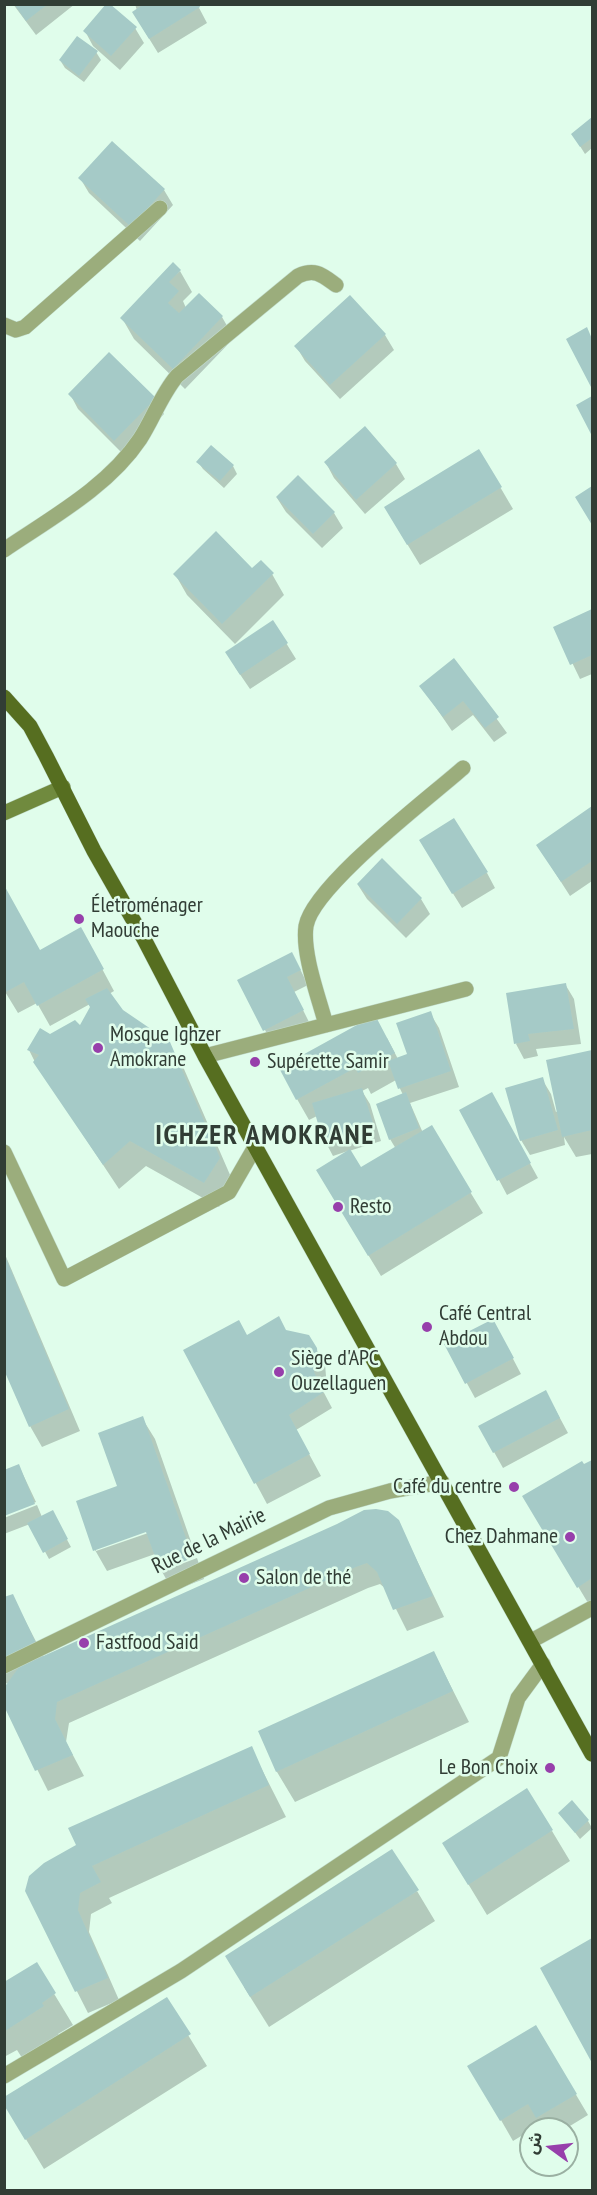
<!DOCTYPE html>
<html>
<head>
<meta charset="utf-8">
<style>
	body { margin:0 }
	#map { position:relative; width:597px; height:2195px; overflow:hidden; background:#e0fdeb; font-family:"PT Sans Narrow","Noto Sans Arabic",sans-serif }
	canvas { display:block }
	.frame { position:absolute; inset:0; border:6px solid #313d35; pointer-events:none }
	.north { position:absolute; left:519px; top:2117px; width:60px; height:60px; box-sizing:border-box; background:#e0fdeb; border:2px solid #9ab0a2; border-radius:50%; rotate:285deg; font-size:16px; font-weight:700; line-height:24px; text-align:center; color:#313d35 }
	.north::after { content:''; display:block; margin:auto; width:21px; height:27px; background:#973fab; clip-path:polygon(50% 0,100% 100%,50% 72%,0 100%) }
</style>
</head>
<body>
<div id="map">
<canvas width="597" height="2195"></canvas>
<div class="frame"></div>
<div class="north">ش</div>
</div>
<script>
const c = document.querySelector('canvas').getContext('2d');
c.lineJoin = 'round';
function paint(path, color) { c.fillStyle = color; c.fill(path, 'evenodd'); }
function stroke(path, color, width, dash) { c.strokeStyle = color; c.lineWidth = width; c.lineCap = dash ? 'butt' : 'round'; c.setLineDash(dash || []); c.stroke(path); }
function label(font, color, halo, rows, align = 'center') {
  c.font = font + ' "PT Sans Narrow",sans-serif'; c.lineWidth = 5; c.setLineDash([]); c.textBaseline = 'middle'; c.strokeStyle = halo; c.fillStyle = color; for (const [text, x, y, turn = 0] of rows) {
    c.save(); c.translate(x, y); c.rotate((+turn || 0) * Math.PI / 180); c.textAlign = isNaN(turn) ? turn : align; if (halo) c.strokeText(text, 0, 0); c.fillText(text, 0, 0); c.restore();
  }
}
paint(new Path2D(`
	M13,4h62l-39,31z
	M135,4h62l10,19 -49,30 -16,-26z
	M135,28l9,15 -24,27 -27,-24 -8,-15z
	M96,52l5,8 -17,22 -19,-14 -5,-8z
	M592,119v29l-7,6 -12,-19z
	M80,178l84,12 9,15 -33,36 -51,-48z
	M180,271l12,21 -9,9 3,7 36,9 12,21 -49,51 -51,-50 -12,-21z
	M350,297l35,38 9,15 -54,49 -35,-38 -9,-15z
	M586,329l6,12v46l-24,-48z
	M70,394l85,5 9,15 -40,41 -46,-46z
	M365,428l31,36 9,15 -40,35 -31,-36 -8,-15z
	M479,451l34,58 -93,56 -22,-36z
	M198,462l35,4 4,8 -13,14 -21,-19z
	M592,488v36l-15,-26z
	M277,498l57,15 9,15 -21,20 -36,-36z
	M252,570l20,4 12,21 -49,49 -48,-49 -12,-21z
	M592,610v64l-12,5 -25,-52z
	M273,622l23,37 -46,30 -15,-22z
	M454,660l53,73 -13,9 -21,-27 -21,16 -31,-45z
	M592,808v73l-22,15 -32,-50z
	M429,855l58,18 8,15 -33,20z
	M358,885l63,14 9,15 -24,24 -39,-39z
	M92,950l22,41 -5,3 13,17 46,32 16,26 50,115 -15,23 -73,-41 -27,23 -84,-127 -6,-12 21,-14 30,-8 12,-21 -2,-3 -40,22 -13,-23 -19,10 -14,-23 36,-38z
	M300,969l8,16 -14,7 17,34 -38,19 -34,-64z
	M565,984l9,15 7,45 -45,5 2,7 -14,3 -8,-15z
	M430,1013l9,15 20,59 -49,16 13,30 8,-5 52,85 -102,63 -51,-84 18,-41 -15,5 -8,-15 -8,-25 -8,4 -12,-21 90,-61 11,21 11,-4zM396,1080l7,15 -13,44 6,10 -35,20 -12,-18 32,-10 -11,-37 -8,-13 6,-3 3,6z
	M592,1052v102l-16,3 -12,-20 1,8 -35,10 -9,-15 21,-61 9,15 5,18 2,-1 -10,-49z
	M500,1109l38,69 -31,17 -8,-15z
	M4,1252l76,179 -38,16 -12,-21 -26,-60z
	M286,1332l30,17 9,15 1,12 -4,13 10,19 -36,22 25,46 -54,28 -82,-153 62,-14z
	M501,1336l20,38 -46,24 -29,-53z
	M554,1407l14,26 -65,35 -23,-41z
	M142,1418l13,21 41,117 -33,12v3l34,-13 7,21 -31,12 -12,-21 -6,-16 -48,17 -12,-21zM153,1528l1,3 -58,20v-3z
	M592,1461v146l-1,1 -54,-90 47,-52z
	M19,1466l17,36 -32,13z
	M37,1505l5,12 10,-5 19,35 -22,12 -19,-35 -26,10v-16z
	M398,1521l46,96 -37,14 -21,-42 -6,-5 -12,4 -299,135 -3,19 18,34 -36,15 -44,-88 4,-20 -4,1v-85l8,-4 32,62z
	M434,1653l35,69 -174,80 -18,-30 -17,-41z
	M251,1748l35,69 -177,81 3,5 -21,11 -2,18 30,68 -31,13 -62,-122z
	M560,1813l28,8 4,7 -12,11z
	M552,1831l18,30 -83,54 -43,-71z
	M417,1891l18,30 -166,106 -25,-40z
	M592,1940v120l-50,-92z
	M36,1964l37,61 -15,9 3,4 -37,23 -7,-11 -13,7v-73z
	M166,1999l41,67 -163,103 -23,-38z
	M536,2027l52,88 -23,14h-21l-3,-5 -28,17 -43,-75z`), '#0003');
paint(new Path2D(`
	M14,4h34l-22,17z
	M106,4h4l27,23 -26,29 -28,-25z
	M144,4h55l1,3 -51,32 -17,-27z
	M77,36l21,15 -19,25 -20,-16z
	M592,117v21l-12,9 -9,-13z
	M112,141l53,48 -34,38 -53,-49z
	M173,262l8,8 -12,12 10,9 -11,12 11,10 20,-20 24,23 -50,53 -53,-51z
	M350,295l36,39 -56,51 -36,-39z
	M587,327l5,12 -1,48 -25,-48z
	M109,352l47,46 -42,43 -46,-47z
	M592,396v40l-16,-31z
	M365,426l32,37 -41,37 -32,-38z
	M211,445l23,20 -14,16 -24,-19z
	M479,449l23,38 -95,58 -23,-38z
	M298,475l37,37 -22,22 -37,-37z
	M592,486v39l-17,-28z
	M216,531l36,37 9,-8 13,13 -52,51 -49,-50z
	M592,609v46l-22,10 -17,-38z
	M273,620l15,23 -48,32 -15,-23z
	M454,658l45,59 -14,11 -22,-27 -20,16 -24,-31z
	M592,806v55l-31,21 -25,-37z
	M454,818l34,54 -36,22 -33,-54z
	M382,858l40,40 -25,26 -40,-40z
	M4,885l36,65 41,-23 23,42 -67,37 -13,-24 -20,11z
	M292,952l9,18 -14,7 17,33 -41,21 -26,-51z
	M566,983l8,46 -46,5 2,7 -16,3 -8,-51z
	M107,988l16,22 47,32 50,116 -16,25 -74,-42 -27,24 -70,-103 6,-7 -12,-5 13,-22 10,6 25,-14 5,5 10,-18 -5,-8z
	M431,1011l20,60 -53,18 -10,-28 19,-7 -11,-31z
	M375,1015l20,38 -37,20 -3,-5 -59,32 -17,-32z
	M592,1050v80l-30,7 -16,-77z
	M543,1077l15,53 -38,11 -15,-53z
	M362,1088l12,38 -51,15 -11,-38z
	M406,1092l13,36 -30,12 -13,-36z
	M492,1092l39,71 -34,18 -38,-71z
	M432,1125l40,67 -104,64 -52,-86 34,-21 11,18z
	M5,1256l64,153 -40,18 -25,-57z
	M279,1316l7,14 23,5 8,13 1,12 -4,12 10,20 -35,23 21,39 -56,30 -71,-134 56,-30 8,15z
	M493,1319l21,39 -49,26 -21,-40z
	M546,1390l14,28 -67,35 -15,-27z
	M143,1416l50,142 -33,12 -14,-38 -53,19 -17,-50 41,-15 -19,-53z
	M592,1460v118l-15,10 -55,-92 60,-35 2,3z
	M19,1464l16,40 -31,12v-46z
	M376,1509l12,2 11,9 34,76 -40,14 -16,-38 -10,-9 -11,4 -299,135 -2,17 18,36 -38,16 -31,-65 2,-21 13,-18 318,-143 27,-14z
	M53,1510l15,29 -25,14 -16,-30z
	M13,1594l23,49 -32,15v-61z
	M434,1651l19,40 -177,81 -18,-41z
	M252,1746l17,39 -177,81 9,16 -21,11 -2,17 30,68 -33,14 -50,-101 4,-15 15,-13 32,-18 -8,-17z
	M527,1788l26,42 -85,55 -26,-42z
	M572,1800l17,20 -14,13 -17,-20z
	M392,1849l27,41 -169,107 -25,-41z
	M592,1938v125l-52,-95z
	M37,1962l19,31 -14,10 2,3 -39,25 -1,-49z
	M167,1997l24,37 -166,106 -21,-35v-8z
	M536,2025l41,69 -41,24 -8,-14 -28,17 -33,-55z`), '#a5cac7');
const street = new Path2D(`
	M4,325l12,5 9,-3 135,-119
	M4,550c47,-32 104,-63 136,-111 13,-20 21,-44 37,-63l121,-100c17,-8 24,-1 38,9
	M326,1025c-7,-27 -24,-71 -20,-99 7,-40 123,-128 157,-158
	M205,1056l261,-67
	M4,1152l60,127 165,-87 26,-45
	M531,1641l61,-33
	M4,1666l325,-158 61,-17 52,-9
	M4,2076l177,-105 318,-213 19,-60 25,-34`);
const secondary = new Path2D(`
	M4,813l59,-26`);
const primary = new Path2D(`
	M4,697l26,29 16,30 48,95 50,88 61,117 387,698`);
stroke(street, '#c0daca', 16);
stroke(secondary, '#c0daca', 16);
stroke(primary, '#c0daca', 16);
stroke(street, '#9bad7c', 15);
stroke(secondary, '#708a3e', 15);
stroke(primary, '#566e20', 15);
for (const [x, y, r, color] of [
	[79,919,6,"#973fab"],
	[98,1048,6,"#973fab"],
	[255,1062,6,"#973fab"],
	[338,1207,6,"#973fab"],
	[427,1327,6,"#973fab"],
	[279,1372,6,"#973fab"],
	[514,1487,6,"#973fab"],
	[570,1537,6,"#973fab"],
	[244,1578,6,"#973fab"],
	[84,1643,6,"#973fab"],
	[550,1768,6,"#973fab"]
]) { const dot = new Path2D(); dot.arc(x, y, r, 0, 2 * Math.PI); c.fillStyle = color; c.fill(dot); stroke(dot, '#e0fdeb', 2); }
label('22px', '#313d35', '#e0fdeb', [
	["Életroménager",91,906],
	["Maouche",91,931],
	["Mosque Ighzer",110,1035],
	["Amokrane",110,1060],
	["Supérette Samir",267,1062],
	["Resto",350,1207],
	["Café Central",439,1314],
	["Abdou",439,1339],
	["Siège d'APC",291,1359],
	["Ouzellaguen",291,1384],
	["Café du centre",502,1487,"right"],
	["Chez Dahmane",558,1537,"right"],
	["Salon de thé",256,1578],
	["Fastfood Said",96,1643],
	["Le Bon Choix",538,1768,"right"]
], 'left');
label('22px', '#313d35', '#e0fdeb', [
	["Rue de la Mairie",209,1541,-26]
]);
c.letterSpacing = '1.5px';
label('bold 28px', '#313d35', '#e0fdeb', [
	["IGHZER AMOKRANE",265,1136]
]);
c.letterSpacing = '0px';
</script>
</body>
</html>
